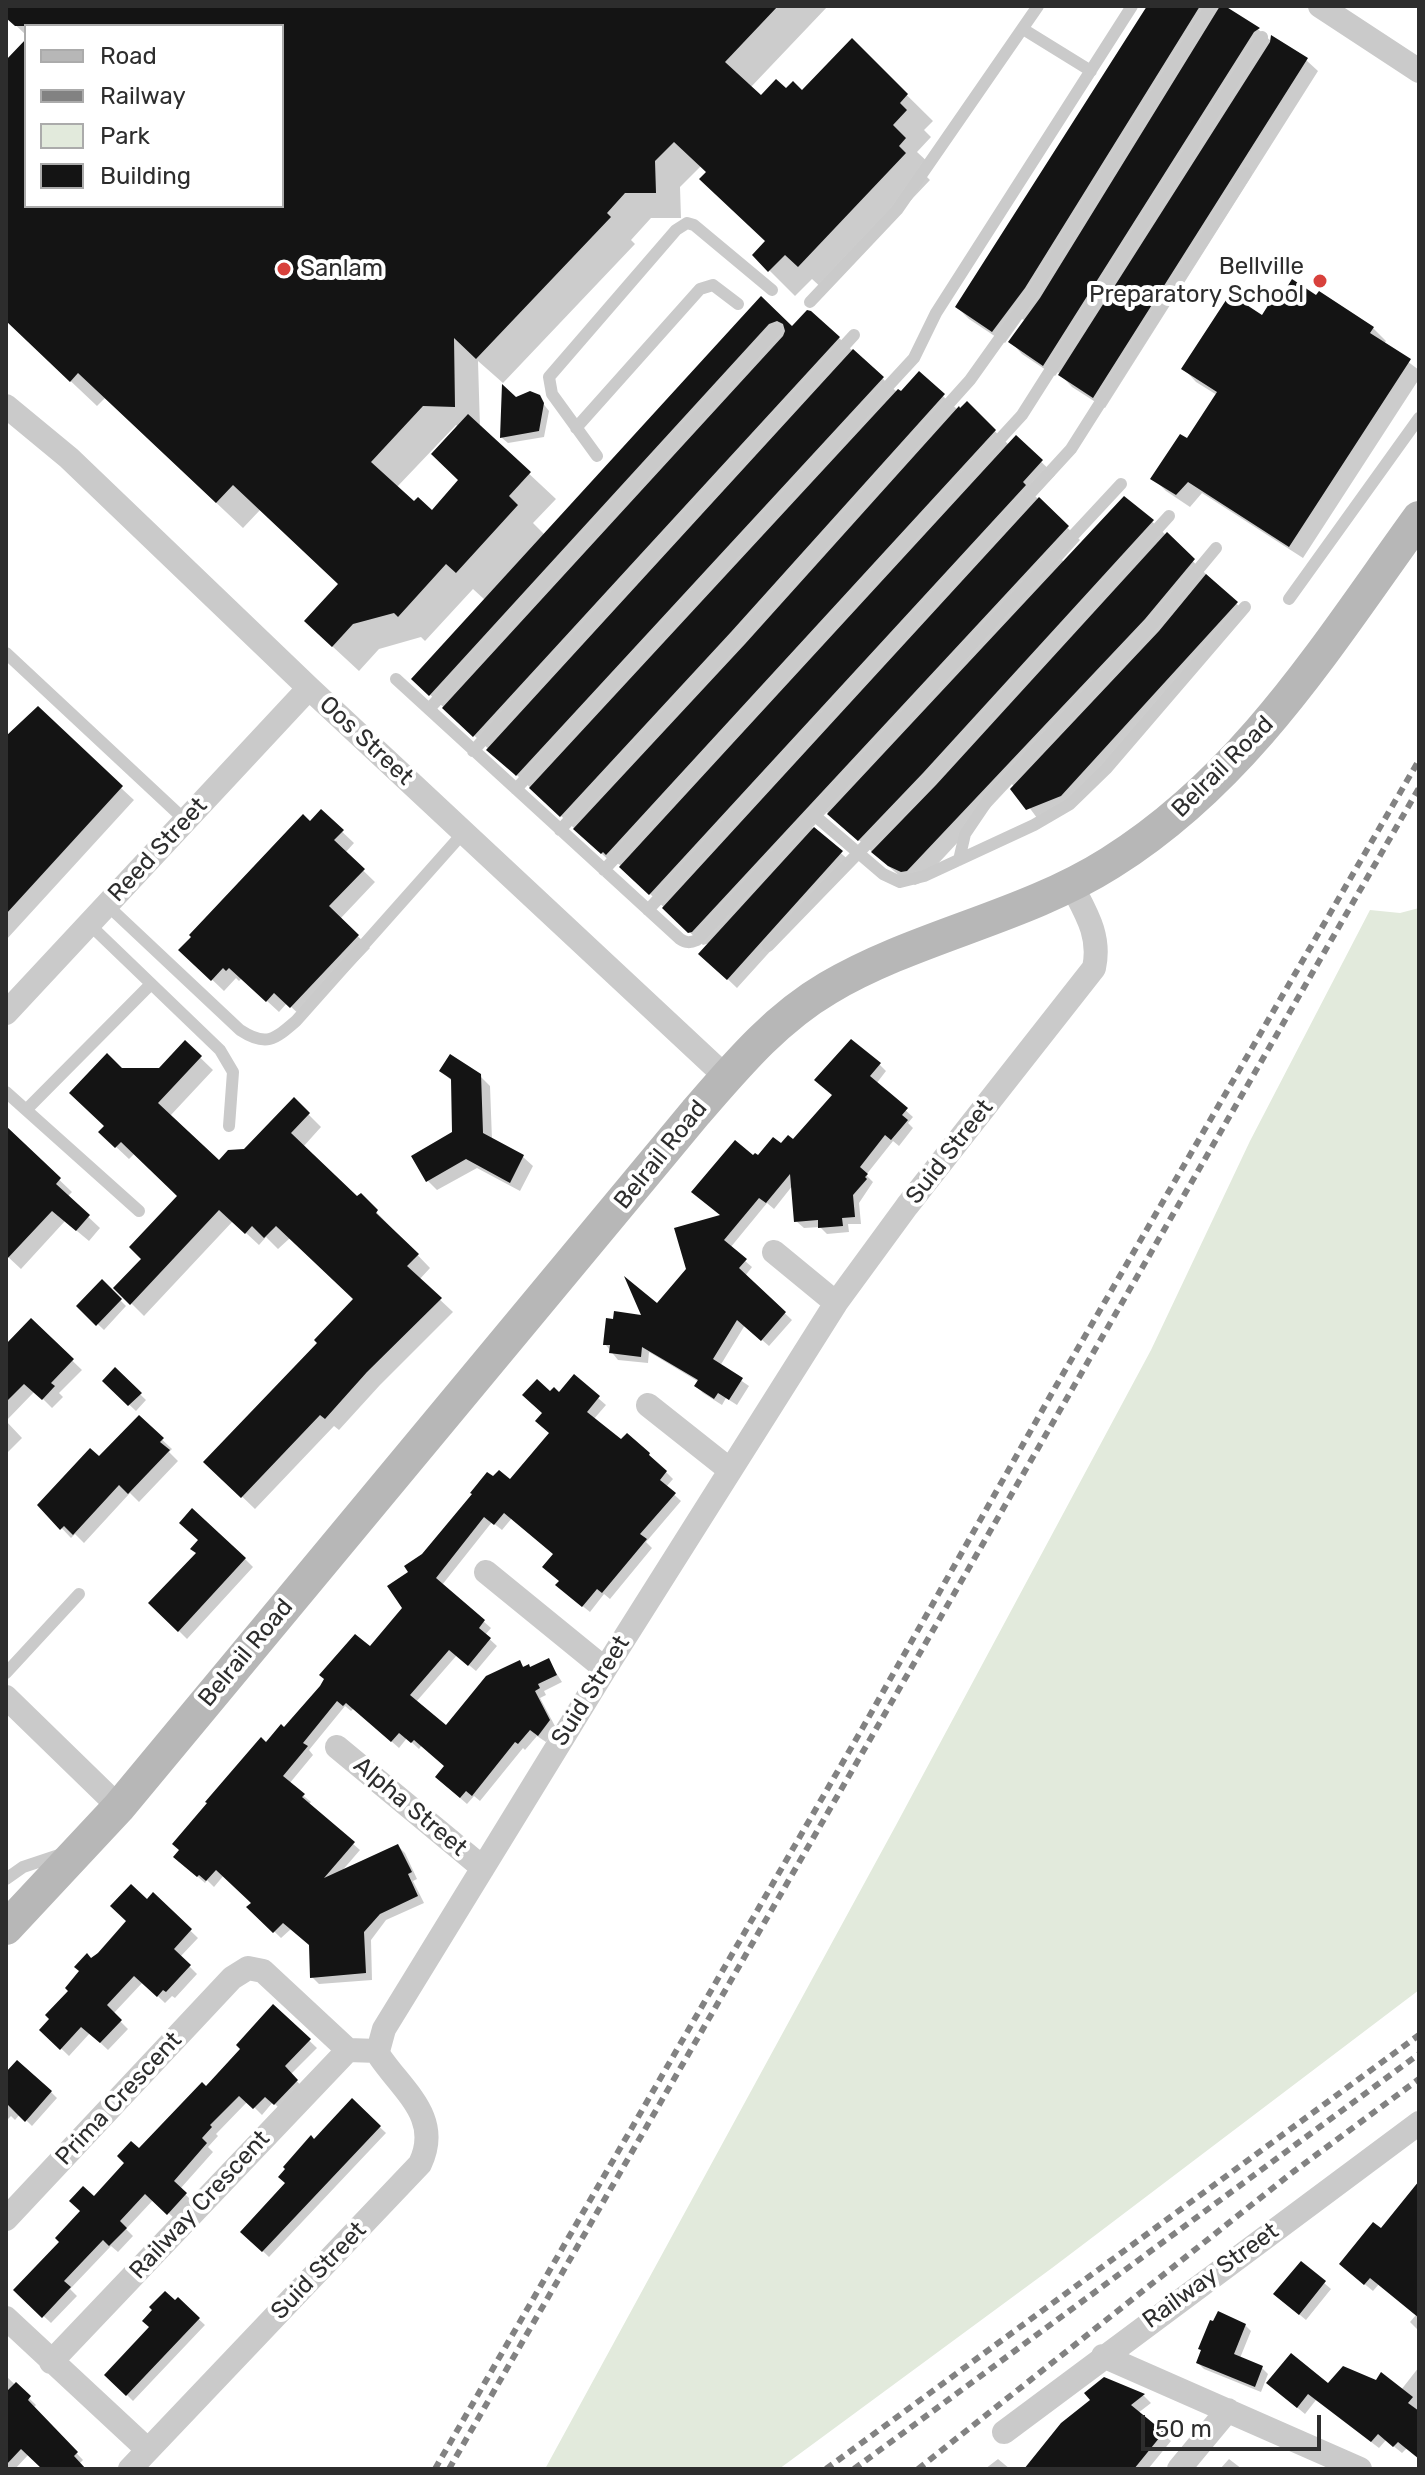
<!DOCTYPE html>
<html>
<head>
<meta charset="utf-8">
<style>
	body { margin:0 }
	#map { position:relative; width:1425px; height:2475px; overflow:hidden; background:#fff; font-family:Rubik,sans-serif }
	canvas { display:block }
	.frame { position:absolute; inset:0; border:8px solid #2d2d2d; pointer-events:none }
	.legend { position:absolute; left:24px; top:24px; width:260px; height:184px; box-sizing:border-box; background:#fff; border:2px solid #ababab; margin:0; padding:10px 14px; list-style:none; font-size:24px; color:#2d2d2d }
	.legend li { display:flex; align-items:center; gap:16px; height:40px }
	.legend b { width:40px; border:2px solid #ababab }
	.scale { position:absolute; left:1141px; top:2415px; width:180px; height:36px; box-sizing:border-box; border:4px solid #2d2d2d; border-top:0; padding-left:10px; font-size:24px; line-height:28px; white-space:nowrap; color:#2d2d2d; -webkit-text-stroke:6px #fff; paint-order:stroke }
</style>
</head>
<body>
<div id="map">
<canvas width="1425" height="2475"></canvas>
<div class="frame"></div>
<ul class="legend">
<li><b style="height:10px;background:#b7b7b7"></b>Road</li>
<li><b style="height:10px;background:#828282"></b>Railway</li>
<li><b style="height:22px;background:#e2eadc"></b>Park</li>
<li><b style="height:22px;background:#141414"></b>Building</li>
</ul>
<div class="scale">50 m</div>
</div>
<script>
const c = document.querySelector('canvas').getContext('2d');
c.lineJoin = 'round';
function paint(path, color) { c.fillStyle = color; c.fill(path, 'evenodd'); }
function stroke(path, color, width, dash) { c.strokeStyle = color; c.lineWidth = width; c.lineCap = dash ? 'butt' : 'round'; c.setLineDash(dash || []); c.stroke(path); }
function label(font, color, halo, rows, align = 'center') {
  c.font = font + ' Rubik,sans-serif'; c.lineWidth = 8; c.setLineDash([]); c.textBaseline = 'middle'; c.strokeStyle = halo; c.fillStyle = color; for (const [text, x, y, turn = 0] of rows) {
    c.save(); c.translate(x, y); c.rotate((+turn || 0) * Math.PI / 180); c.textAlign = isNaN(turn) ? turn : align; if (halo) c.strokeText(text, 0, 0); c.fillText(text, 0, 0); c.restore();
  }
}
paint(new Path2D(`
	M1419,908v1082l-367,278 -273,201h-234l350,-642 256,-477 99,-209 120,-231 30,3z`), '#e2eadc');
paint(new Path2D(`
	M6,6h822l-78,82 11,10 25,-7 16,2 50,-52 81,80 -9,9 7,7 -14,15 14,13 -8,8 7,7 -105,111 -13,-12 -17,17 -41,-41 13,-13 -66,-76 -21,21 1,31h-30l-20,22 4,4 -132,139 -25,-22 2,67 76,71 -23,24 12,12 216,-236 31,30 47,9 58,54 4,2 18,-20 39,36 9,-6 42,41 7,-7 39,37 -20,21 45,44 -18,20 3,3 70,-58 111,108 -176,192 -33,13 -25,-34 -92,99 -5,2 -12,-6 -76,-67 -15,16 39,34 -114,126 -37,-35 10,-10 -7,2 -83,-80 -3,-2 -2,3 -202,-187 72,-79 -12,-11 -48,52 -4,-4 -42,12 -20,22 -27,-25 8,-61 -80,-75 -17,18 -138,-130 -8,8 -91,-86v-258l20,-21v165h256v-180h-256v9l-20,-19zM456,425l3,2 1,54 -27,32 -19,-9 -18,-16z
	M1150,6h67l4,4v-4l38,24 13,12 34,18 12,11 -213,337 -33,-21 -14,-15 -3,4 -33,-22 -11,-12 15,-21 -4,-2 -17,24 -36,-24 -12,-12z
	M1262,317l111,11 13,13 -2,3 35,26v9l-116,179 -101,-65 -12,14 -24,-16 -13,-13 34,-37 30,-46 -21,-13 -12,-13z
	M538,397l11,14 -5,26 -36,6 -6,-5 14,-39z
	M6,739l115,49 13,12 -128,140z
	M321,812l33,31 -9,10 30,29 -35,37 30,29 -67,70 -16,-15 -8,9 -37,-34 -3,3 -3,-3 -12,13 -43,-41z
	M185,1043l28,27 -43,46 49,46 26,-11 49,-51 27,27 -18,20 54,52 4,-3 69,72 -11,12 34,32 -73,73 -41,45 -5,-4 -79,83 -49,-47 114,-119 35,-44 -65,-61 -12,11 -12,-12 -7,8 -26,-24 -89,95 -28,-28 27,-29 37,-63 -45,-43 -6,6 -15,-14 -7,-19 14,-56h39z
	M879,1064l7,7 -10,13 37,33 -5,6 5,5 -14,18 -6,-5 -27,34 7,7 -14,21 2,21h-13l1,8 -22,2 -7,-7 -16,1 -8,-7 -3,-36 -19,24 -7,-6 -37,45 22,19 -7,9 47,44 -23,26 -24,-21 -25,41 29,20 -12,19 -11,-7 -4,7 -19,-12 -7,-7 3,-4 -50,-30 -1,11 -30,-3 -13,-16 52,-38 31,-36 70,-112 35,-17z
	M441,1071l39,5 10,10 2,54 31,17 10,9 -13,25 -43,-23 -40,22 -9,-9 26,-48 -1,-51z
	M6,1129l66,63 -5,5 33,31 -11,13 -24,-20 -44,48 -15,-14z
	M102,1282l24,24 -22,24 -25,-24z
	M31,1321l51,49 -23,23 4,4 -11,11 -17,-17 -29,30 16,17 -16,16v-107z
	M115,1370l31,30 -10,11 -32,-30z
	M574,1377l32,28 -13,15 29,22 27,13 24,24 -7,8 15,14 -35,41 6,6 -42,51 -6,-5 -14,18 -25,-20 -10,-37 -43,-37 -10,12 -10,-8 -50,63 49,43 -6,7 12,11 -21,25 -19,-16 -41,47 30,26 73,-66 6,6 6,1 17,-9 14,22 -18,9 2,4 -6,3 16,30 -10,14 -9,-6 -12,14 -2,-2 -43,53 -6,-5 -7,8 -23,-20 3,-18 -25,-21 -3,4 -12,-11 -8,10 -45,-40 -3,3 -6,-5 -36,44 4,5 -24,29 22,18 -3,3 52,45 -19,22 57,-26 7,7 12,26 -4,2 11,22 -38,17 -15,20 1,40 -53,4 -7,-7 -1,-31 -20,-17 -10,9 -32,-31 4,-4 -29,-28 -10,12 -7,-7 -2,3 -23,-20 84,-118 105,-96 33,-40 7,-36 100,-91 40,-49 -7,-20 7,-19 8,1z
	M139,1418l33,31 -3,3 9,9 -39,41 -9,-9 -46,50 -9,-9 -4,4 -31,-33 59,-46z
	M245,1559l8,8 -66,72 -36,-36z
	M153,1895l45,43 -18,19 17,17 -22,24 -3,-2 -7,7 -22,-21 -30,32 15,15 -20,21 -18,-17 -21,23 -27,-26 49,-70z
	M276,2009l41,39 -27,27 14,13 -22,23 -9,-9 -11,13 -14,-14 -32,33 2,2 -10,11 5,5 -33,37 13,13 -17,18 -22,-21 -28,30 7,7 -15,16 -7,-6 -41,43 7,7 -26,27 -35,-33 46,-48 32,-43 45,-48 67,-63z
	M6,2075l45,17 6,6 -25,28 -12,-12 -5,6 -4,-4 -5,5z
	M352,2101l34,32 -117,124 -26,-25 44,-49 28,-41z
	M1419,2194v137l-9,-9 6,-7 -37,-31 -6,7 -23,-19 31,-41z
	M1301,2263l30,26 -25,31 -24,-20z
	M178,2300l27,25 -72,76 -26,-26z
	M1245,2325l6,6 -11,27 22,10 6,6 -7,18 -57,-23 -6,-6z
	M1419,2367v91l-12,-10 -5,5 -16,-13 -7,8 -63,-48 -11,14 -29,-24 52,-4 73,4z
	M6,2376l30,29 -3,3 50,52 -4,4 5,5h-39l-16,-15 -14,15h-9z
	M1104,2379l40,17 7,7 -13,10 33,28 -23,28h-121l65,-68z
	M998,2459l12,10h-25z
	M1229,2459l13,10h-22z`), '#0003');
paint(new Path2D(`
	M6,6h772l-53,56 36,33 15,-16 10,9 7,-7 9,9 50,-52 56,56 -8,9 7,7 -14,15 13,13 -7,8 7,7 -108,114 -13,-12 -17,17 -16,-17 13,-14 -66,-62 7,-7 -32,-30 -19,19 1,32h-31l-18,20 4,4 -135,142 -22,-21 1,69 -32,-1 -52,56 43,39 4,-4 14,13 26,-30 -27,-26 37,-40 63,58 -22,24 9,9 -62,68 -10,-9 -48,53 -4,-4 -41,11 -21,23 -28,-26 34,-37 -105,-99 -17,18 -138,-130 -8,9 -64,-61v-261l20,-21v167h256v-180h-267l-9,-8z
	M1147,6h53l-175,282 -33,44 -37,-25z
	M1220,6h5l35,22 -6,4 -211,334 -35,-24 32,-44z
	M1271,35l37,23 -215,340 -35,-23 212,-333z
	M1292,279l24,16 3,-4 55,36 -4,6 41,26 -122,188 -101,-65 -12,13 -26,-16 30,-45 7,4 30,-46 -36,-23 49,-75 32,21 17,-27 5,4z
	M761,296l31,30 15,-16 4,1 29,26 -367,400 -31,-29 341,-372 2,-5 -2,-7 -6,-3 -8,3 -340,372 -18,-17z
	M853,349l31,28 -368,399 -2,-2 -28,-24z
	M919,371l26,23 -214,238 -171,185 -31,-29 369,-399 3,2z
	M502,384l14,13 14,-6 10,4 4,8 -5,28 -39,7z
	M967,401l29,29 -390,425 -3,-3 -2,2 -28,-25 172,-185 214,-238 1,2z
	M1016,435l27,25 -20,22 3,3 -377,410 -30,-28z
	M1124,496l30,24 -231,253 -65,68 -31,-27z
	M1039,497l30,29 -377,406 -4,1 -26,-25z
	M1167,532l28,27 -50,60 -238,252 -6,1 -13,-6 -17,-14 65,-67z
	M1206,574l32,28 -177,194 -35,14 -16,-21 149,-158z
	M38,706l85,80 -117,128v-178z
	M321,809l23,21 -10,10 31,29 -36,37 30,29 -69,73 -16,-15 -8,9 -37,-34 -3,3 -3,-3 -12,13 -33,-31 13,-13 -2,-2 114,-121 7,7z
	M814,827l29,24 -116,129 -29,-26z
	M851,1039l30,24 -11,13 38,32 -6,7 6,5 -17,20 -6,-5 -25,32 8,7 -3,3 2,2 -14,16 2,22 -13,1 1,8 -25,2v-8l-24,2 -4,-48 -24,29 -7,-5 -35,42 23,19 -8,9 47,44 -25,29 -24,-21 -24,39 30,19 -14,22 -11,-7 -4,6 -20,-13 4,-6 -56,-33 -1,10 -32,-4 1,-8h-7l3,-27 7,1 1,-8 27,4 -17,-39 33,27 29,-34 -12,-41 46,-13 -29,-23 44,-52 18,15 2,-2 3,2 15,-18 8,6 7,-8 5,4 39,-44 -18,-15z
	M185,1040l17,16 -44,47 61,57 9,-10 16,-1 50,-52 16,16 -19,20 66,63 4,-3 17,17 -2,3 43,41 -12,12 35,32 -75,74 -42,47 -5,-4 -79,83 -38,-36 114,-119 -3,-3 39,-41 -77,-73 -12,12 -12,-12 -7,8 -26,-24 -89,95 -17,-17 28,-29 -12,-12 48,-51 -56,-54 -6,6 -17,-16 6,-6 -35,-33 38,-40 15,15h37z
	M450,1054l31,20 2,59 41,22 -14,28 -44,-24 -40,23 -15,-26 41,-24 -1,-53 -12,-8z
	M6,1126l55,52 -5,6 34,31 -14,16 -24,-20 -46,49z
	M102,1279l20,20 -26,27 -20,-20z
	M31,1318l43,41 -23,24 4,3 -13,14 -18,-16 -18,18v-58z
	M115,1367l27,26 -14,13 -26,-25z
	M574,1374l26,22 -13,16 34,27 6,-6 23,20 -1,2 18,16 -7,9 16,13 -36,41 7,5 -45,54 -5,-4 -15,18 -27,-22 4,-4 -17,-14 11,-13 -49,-41 -10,12 -10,-8 -48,61 49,42 -6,8 12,10 -23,28 -19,-16 -39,45 36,30 40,-49 34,-16 3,7 6,-3 1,3 19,-9 8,17 -19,9 2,4 -5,3 15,29 -12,16 -8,-6 -12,14 -3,-2 -43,54 -6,-5 -6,7 -25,-21 9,-11 -30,-26 -3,3 -12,-10 -8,9 -45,-39 -3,3 -6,-5 -34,42 5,3 -25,30 22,18 -3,3 53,45 -31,36 74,-34 14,28 -4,2 10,22 -38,18 -16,18 2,41 -56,5 -1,-33 -26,-22 -10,10 -27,-26 5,-4 -35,-33 -10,11 -7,-6 -2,2 -24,-20 6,-7 -7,-6 35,-41 -2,-1 56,-65 5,5 15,-18 3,3 36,-41 4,-7 -5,-4 36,-41 15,12 32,-38 -15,-22 21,-14 -4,-6 18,-12 50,-60 -2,-1 17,-21 6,4 6,-6 11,9 39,-46 -14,-12 7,-8 -20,-18 15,-16 13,12 4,-4 5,5z
	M139,1415l25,23 -4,4 10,8 -42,44 -9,-9 -46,50 -9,-9 -4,4 -23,-25 53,-57 9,8z
	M192,1508l54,50 -68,74 -30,-29 48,-50 -6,-4 8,-9 -19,-17z
	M131,1884l16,15 6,-7 39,37 -18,20 17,16 -25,27 -3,-2 -6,7 -23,-21 -27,29 15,15 -22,23 -19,-16 -21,23 -21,-20 10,-11 -4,-4 23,-24 -3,-3 14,-17 -5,-4 13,-14 4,5 7,-5 28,-32 -16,-15z
	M273,2004l38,35 -26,27 13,14 -24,25 -9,-8 -12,12 -14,-13 -29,29 2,2 -10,11 5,5 -33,38 13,12 -20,22 -22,-21 -25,27 7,7 -18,18 -6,-6 -39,41 7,6 -29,31 -29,-28 46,-48 -4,-4 25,-27 -11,-10 14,-15 11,10 30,-33 -7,-7 14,-15 8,7 63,-66 4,4 34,-37 -4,-4z
	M17,2060l35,31 -27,31 -19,-19v-31z
	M352,2098l29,28 -119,126 -22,-20 45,-49 -7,-6 7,-8 -2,-2 28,-32 3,4z
	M1419,2181v137l-49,-40 -6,7 -25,-21 34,-42 8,6z
	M1301,2261l25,20 -27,34 -26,-21z
	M165,2291l10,9 3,-3 22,21 -74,78 -22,-21 45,-48 -7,-6 10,-11 -3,-3z
	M1218,2311l28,13 -12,30 29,12 -8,21 -59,-24 5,-13 -3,-1 12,-29 3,1z
	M1291,2353l37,30 15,-17 33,14 5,-8 32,25 -5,6 11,8v48l-21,-17 -5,5 -15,-13 -7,8 -63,-48 -11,14 -31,-25z
	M1104,2377l41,17 -14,11 33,27 -30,37h-110l37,-46 29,-23 -6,-7z
	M16,2382l15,14 -3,4 50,52 -4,4 12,13h-44l-21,-20 -15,16v-73z`), '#141414');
stroke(new Path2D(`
	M1023,29l68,42
	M810,302l87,-92 141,-204
	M576,428l124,-139 13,-4 25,19
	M597,456l-45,-62 -3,-17 127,-147 11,-7 7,2 78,65
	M1289,599l130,-181
	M6,653l179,167
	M396,679l284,260c6,4 10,4 17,1l424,-456
	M429,709l347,-379
	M473,751l381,-416
	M516,789l398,-431 22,-45 196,-307
	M814,815l69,59 17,8 24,-6 110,-51 36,-21 36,-35 139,-162
	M560,830l178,-192 232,-258 62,-87 179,-287
	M959,860l6,-26 23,-34 164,-175 64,-77
	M604,870l418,-455 240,-378
	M107,905l133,125c26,17 34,10 56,-9l168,-189
	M648,910l423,-461 175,-276
	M89,924l131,126 13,22 -4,54
	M768,946l162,-167 239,-263
	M6,1092l133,119
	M26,1110l125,-126
	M6,1673l73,-79
	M6,1879l17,-12 39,-13`), '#cacaca', 12);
stroke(new Path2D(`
	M1320,6l99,65
	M6,406l63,52 240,230 417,389
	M6,1013l303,-325
	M774,1252l62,51
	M648,1405l82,65
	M486,1572l119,97
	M6,1697l113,110
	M337,1747l146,121
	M6,2219l226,-241 16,-10 15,3 85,79 30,1
	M6,2318l142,132
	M1103,2356l257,113
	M51,2362l297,-312
	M1004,2432l415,-309
	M130,2469l290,-305c22,-46 -16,-72 -40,-107l-2,-6 6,-22 221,-360 231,-366 71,-97 187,-238c7,-32 -8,-55 -22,-82
	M1179,2469l49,-59`), '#cacaca', 24);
stroke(new Path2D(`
	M6,1928l113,-121 577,-695c40,-46 79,-93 132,-124 88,-52 195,-70 282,-125 136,-85 217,-218 309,-345`), '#b7b7b7', 34);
stroke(new Path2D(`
	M435,2469l427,-740 194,-343 363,-626
	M449,2469l970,-1681
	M826,2469l593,-434
	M854,2469l565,-415
	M918,2469l375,-297 126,-93`), '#828282', 6, [8, 6]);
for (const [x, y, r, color] of [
	[284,269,8,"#d8413c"],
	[1320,281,8,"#d8413c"]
]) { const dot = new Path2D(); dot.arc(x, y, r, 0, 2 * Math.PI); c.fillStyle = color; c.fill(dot); stroke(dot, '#fff', 3); }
label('24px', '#2d2d2d', '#fff', [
	["Bellville",1304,267],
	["Preparatory School",1304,295],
	["Sanlam",300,269,"left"]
], 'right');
label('24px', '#2d2d2d', '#fff', [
	["Oos Street",366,741,43],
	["Belrail Road",1223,767,-45],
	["Reed Street",158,850,-47],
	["Suid Street",950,1152,-52],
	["Belrail Road",661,1155,-51],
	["Belrail Road",246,1653,-50],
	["Suid Street",591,1691,-58],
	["Alpha Street",410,1807,40],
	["Prima Crescent",119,2099,-47],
	["Railway Crescent",200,2205,-47],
	["Suid Street",319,2271,-46],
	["Railway Street",1211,2276,-36]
]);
</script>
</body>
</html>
